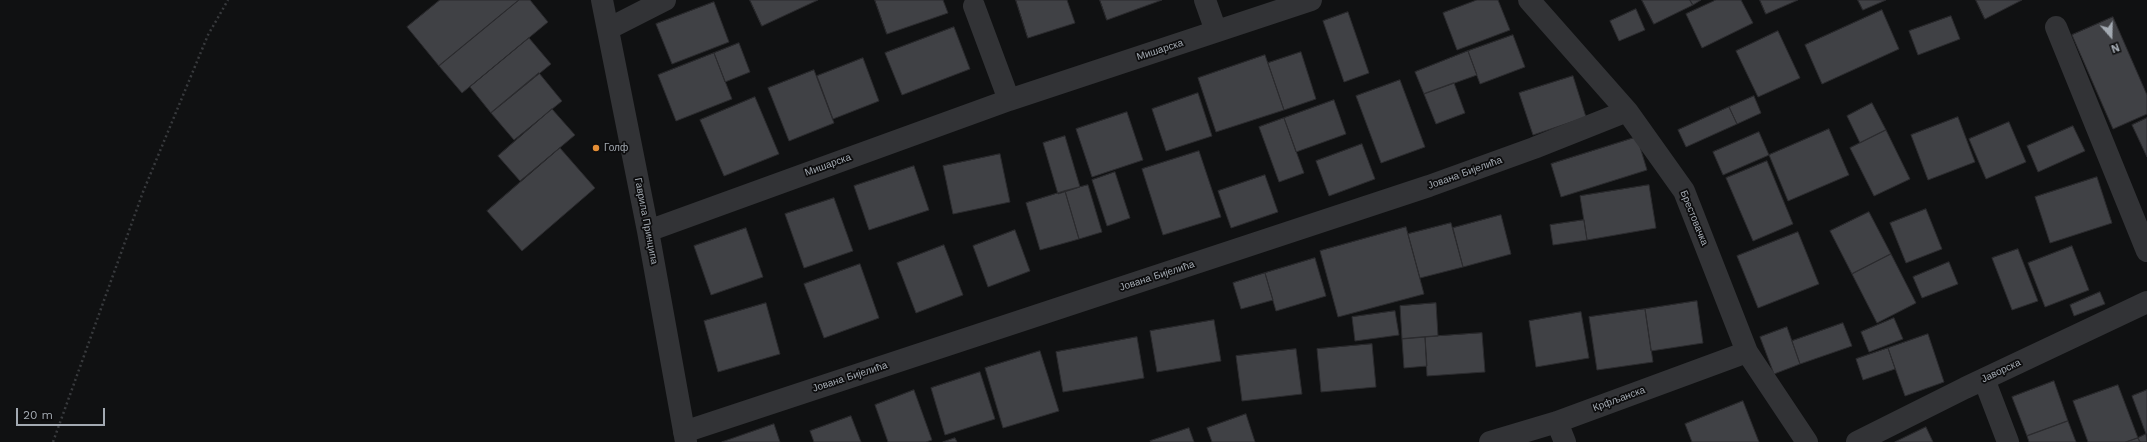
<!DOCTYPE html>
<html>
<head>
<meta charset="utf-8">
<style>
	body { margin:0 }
	#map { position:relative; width:2147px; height:442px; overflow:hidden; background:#101112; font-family:"Work Sans",sans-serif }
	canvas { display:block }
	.north { position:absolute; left:2091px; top:16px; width:40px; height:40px; -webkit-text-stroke:3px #0c0c0d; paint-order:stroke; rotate:160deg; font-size:11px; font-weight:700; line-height:16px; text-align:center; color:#a3aab2 }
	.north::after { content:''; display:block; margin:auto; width:14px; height:18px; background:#a3aab2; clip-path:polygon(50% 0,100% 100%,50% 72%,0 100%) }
	.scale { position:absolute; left:16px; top:408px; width:89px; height:18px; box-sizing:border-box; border:2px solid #a3aab2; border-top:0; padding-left:5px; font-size:12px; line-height:14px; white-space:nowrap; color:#a3aab2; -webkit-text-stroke:3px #0c0c0d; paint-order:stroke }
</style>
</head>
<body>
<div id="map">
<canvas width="2147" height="442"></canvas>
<div class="north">N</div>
<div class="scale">20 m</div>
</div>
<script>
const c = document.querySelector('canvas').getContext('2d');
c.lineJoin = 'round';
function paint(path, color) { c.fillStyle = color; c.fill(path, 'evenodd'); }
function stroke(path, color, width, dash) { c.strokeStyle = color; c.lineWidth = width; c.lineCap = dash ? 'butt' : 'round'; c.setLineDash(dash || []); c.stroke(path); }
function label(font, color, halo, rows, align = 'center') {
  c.font = font + ' "Work Sans",sans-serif'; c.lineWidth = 3.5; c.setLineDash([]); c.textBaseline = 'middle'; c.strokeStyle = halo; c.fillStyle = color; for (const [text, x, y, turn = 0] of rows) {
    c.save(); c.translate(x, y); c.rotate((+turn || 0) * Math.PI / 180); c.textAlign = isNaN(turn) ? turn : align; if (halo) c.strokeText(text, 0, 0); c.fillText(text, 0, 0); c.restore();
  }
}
const building = new Path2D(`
	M440,0h79l-80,66 -32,-39z
	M519,0h11l18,22 -86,71 -23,-27z
	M750,0h68l-56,26z
	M875,0h68l5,13 -61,21z
	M1016,0h51l8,23 -47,15z
	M1100,0h62l-55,20z
	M1477,0h21l12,30 -53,20 -14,-37z
	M1642,0h48l3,5 -39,19z
	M1690,0h11l-8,5z
	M1716,0h25l12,23 -51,25 -16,-34z
	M1760,0h38l-32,14z
	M1858,0h28l-23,10z
	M1976,0h46l-37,19z
	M714,2l15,40 -57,22 -16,-40z
	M1636,9l9,21 -26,11 -9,-20z
	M1882,10l17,39 -77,35 -17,-39z
	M1348,12l21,61 -25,9 -21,-61z
	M1951,16l9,23 -42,16 -9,-24z
	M2113,17l34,78v19l-34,15 -41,-94z
	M954,27l16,42 -68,26 -17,-42z
	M1778,31l22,47 -42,19 -22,-46z
	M1513,35l12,32 -45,17 -12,-33z
	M529,38l22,26 -60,49 -21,-26z
	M739,43l11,29 -25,10 -11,-29z
	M1468,51l9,24 -53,19 -9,-22z
	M1301,52l15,47 -32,11 -16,-47z
	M714,53l18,46 -56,22 -18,-46z
	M1265,55l19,55 -68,22 -18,-54z
	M863,58l16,43 -46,18 -16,-43z
	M814,70l20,53 -45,18 -21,-53z
	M539,73l23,28 -48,39 -23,-27z
	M1573,76l13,41 -53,18 -14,-42z
	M1400,80l25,67 -44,16 -25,-67z
	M1454,83l11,30 -29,11 -12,-30z
	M1198,93l14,43 -46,15 -14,-42z
	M1754,96l7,17 -24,11 -8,-17z
	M755,97l24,57 -55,22 -24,-56z
	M1334,100l12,34 -50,18 -12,-34z
	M1872,103l14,27 -26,13 -13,-27z
	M1729,107l8,17 -51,23 -8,-17z
	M552,109l23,26 -55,46 -22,-25z
	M1127,112l16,48 -51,17 -16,-48z
	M1958,117l17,45 -47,18 -17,-45z
	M1284,118l20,55 -25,9 -20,-55z
	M2147,118v39l-15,-32z
	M2009,122l17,40 -40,17 -17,-40z
	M2073,126l12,25 -47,21 -11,-26z
	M1829,129l20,46 -61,26 -19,-46z
	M1886,130l24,49 -36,17 -24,-48z
	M1759,132l10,23 -46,20 -10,-23z
	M1065,136l15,51 -22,7 -15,-51z
	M1637,137l10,33 -86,27 -10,-33z
	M1362,144l13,35 -46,17 -13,-35z
	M560,148l35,40 -73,63 -35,-40z
	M1199,151l22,66 -58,18 -21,-66z
	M1000,154l10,48 -57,12 -10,-48z
	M1767,161l26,63 -40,17 -27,-63z
	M914,166l15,44 -60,20 -15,-44z
	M1115,172l15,46 -23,8 -15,-46z
	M1265,175l13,37 -47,16 -13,-37z
	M2097,177l15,46 -62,20 -15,-46z
	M1088,185l14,47 -23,7 -14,-48z
	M1649,185l7,43 -69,12 -7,-44z
	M1065,191l14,48 -39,11 -14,-47z
	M834,198l19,53 -49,17 -19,-54z
	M1926,209l16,40 -36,14 -16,-40z
	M1869,212l22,42 -39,20 -22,-43z
	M1501,215l10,39 -48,13 -10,-39z
	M1584,220l3,20 -34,5 -3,-20z
	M1451,223l12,44 -43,11 -12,-44z
	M1406,227l18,67 -86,23 -18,-66z
	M746,228l17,49 -52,18 -17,-49z
	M1015,230l15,41 -42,16 -15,-41z
	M1798,232l21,52 -61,24 -21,-52z
	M944,245l19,50 -47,18 -19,-50z
	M2072,246l17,44 -44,17 -17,-44z
	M2018,249l20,52 -26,9 -20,-52z
	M1891,254l25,49 -39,20 -25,-49z
	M1315,258l11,38 -50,15 -11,-38z
	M1949,262l9,22 -36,14 -9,-21z
	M860,264l19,54 -55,20 -20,-54z
	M1265,273l8,27 -32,9 -8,-26z
	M2100,292l5,12 -31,12 -4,-11z
	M1697,301l6,42 -52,8 -6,-42z
	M766,303l14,51 -62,18 -14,-51z
	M1436,303l2,33 -36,3 -2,-33z
	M1645,309l8,53 -56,8 -8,-53z
	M1395,311l4,24 -44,6 -3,-24z
	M1581,312l8,46 -53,9 -7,-46z
	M1894,318l9,21 -34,13 -8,-20z
	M1214,320l7,41 -64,11 -7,-41z
	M1843,323l9,23 -52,18 -8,-23z
	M1787,327l13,37 -26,10 -14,-37z
	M1482,333l3,39 -58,4 -2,-39z
	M1928,334l16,48 -39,14 -17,-48z
	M1137,337l7,41 -81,14 -7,-40z
	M1425,337l2,29 -23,2 -2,-29z
	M1372,344l4,43 -55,5 -4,-43z
	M1888,348l7,21 -32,11 -7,-21z
	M1296,349l6,45 -60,7 -6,-45z
	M1040,351l19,60 -56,17 -18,-60z
	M980,372l15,47 -50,16 -14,-47z
	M2054,381l14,40 -41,15 -15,-39z
	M2118,385l20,53 -12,4h-38l-15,-41z
	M914,390l18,50 -6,2h-38l-13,-37z
	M2147,390v44h-1l-14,-38z
	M1743,401l16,41h-67l-7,-18z
	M1246,414l9,28h-43l-5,-14z
	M851,416l10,26h-47l-4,-11z
	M2068,421l8,21h-47l-2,-6z
	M774,424l6,18h-58z
	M1926,427l7,15h-38z
	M1189,428l5,14h-43l-1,-1z
	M2146,434l1,8h-7l-2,-4z
	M955,438l2,4h-14z
	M2138,438l2,4h-14z`);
paint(building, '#404145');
stroke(building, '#2b2b2e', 1);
stroke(new Path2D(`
	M53,442l90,-250 65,-157 20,-35`), '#383a3d', 2.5, [2, 3]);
stroke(new Path2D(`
	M602,0l46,231 38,211
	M1205,0l11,31
	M1529,0l98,111 57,80 63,161 60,90
	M974,6l35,94
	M2056,27l91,224
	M608,29l57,-29
	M648,231l361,-131 302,-100
	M1984,379l24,63
	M1557,422l8,20
	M684,432l745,-246 105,-38 93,-37
	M1490,442l67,-20 190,-70
	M1857,442l108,-54 182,-86`), '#323336', 22);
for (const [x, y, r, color] of [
	[596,148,4,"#e48e36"]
]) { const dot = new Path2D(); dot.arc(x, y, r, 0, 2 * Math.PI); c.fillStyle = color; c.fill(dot); stroke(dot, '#0c0c0d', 1.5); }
label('10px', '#a3aab2', '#0c0c0d', [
	["Мишарска",1160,50,-18],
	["Мишарска",828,165,-20],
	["Јована Бијелића",1465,173,-20],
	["Брестовачка",1694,218,68],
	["Гаврила Принципа",646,221,79],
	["Јована Бијелића",1157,276,-18],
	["Јаворска",2001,371,-25],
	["Јована Бијелића",850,377,-18],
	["Крфљанска",1619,399,-20]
]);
label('10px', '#a3aab2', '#0c0c0d', [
	["Голф",604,148]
], 'left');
</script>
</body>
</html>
